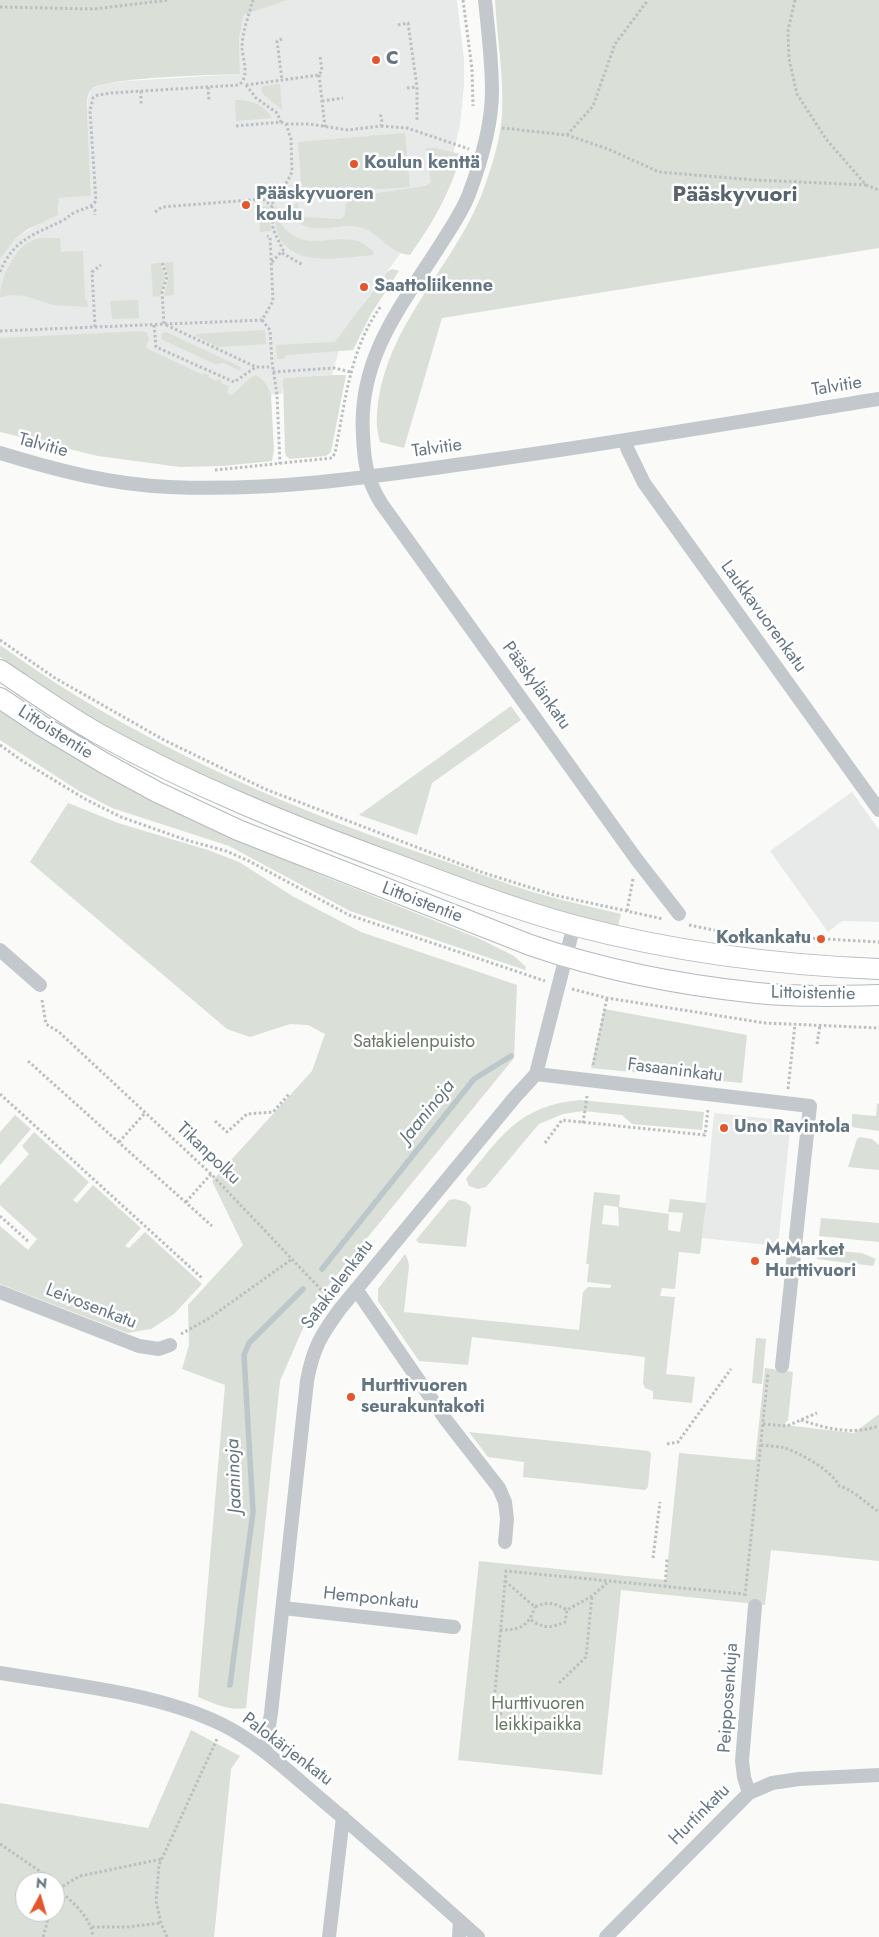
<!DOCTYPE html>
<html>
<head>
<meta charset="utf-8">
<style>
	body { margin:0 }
	#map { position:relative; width:879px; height:1937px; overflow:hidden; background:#fafaf8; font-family:Jost,sans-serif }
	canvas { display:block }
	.north { position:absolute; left:15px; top:1872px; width:50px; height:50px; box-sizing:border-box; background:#fff; border:1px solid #c1c8cd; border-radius:50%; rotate:6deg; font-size:14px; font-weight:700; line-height:20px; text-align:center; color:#657683 }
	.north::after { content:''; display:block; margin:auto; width:18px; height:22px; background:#e4572e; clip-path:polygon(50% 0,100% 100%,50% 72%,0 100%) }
</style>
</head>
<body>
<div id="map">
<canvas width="879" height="1937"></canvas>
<div class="north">N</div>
</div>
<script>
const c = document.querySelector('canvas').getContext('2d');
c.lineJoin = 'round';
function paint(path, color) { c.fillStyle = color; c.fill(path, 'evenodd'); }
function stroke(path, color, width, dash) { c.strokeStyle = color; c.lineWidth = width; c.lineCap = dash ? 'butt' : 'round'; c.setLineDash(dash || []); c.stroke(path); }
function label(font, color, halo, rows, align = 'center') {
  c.font = font + ' Jost,sans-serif'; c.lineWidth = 5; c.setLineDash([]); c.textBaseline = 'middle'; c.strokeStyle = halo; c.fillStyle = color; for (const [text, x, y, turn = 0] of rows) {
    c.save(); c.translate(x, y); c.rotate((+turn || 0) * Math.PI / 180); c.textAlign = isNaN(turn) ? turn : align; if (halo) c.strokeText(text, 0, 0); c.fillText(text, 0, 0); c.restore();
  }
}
paint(new Path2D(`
	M288,0h169l7,59v26l-4,40 -9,38 -35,70 -52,69 -24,44 -8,29 -47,3 -3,16 -11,1 -26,6 -245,-24v-118l16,-21 43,-27v-13l32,-2 -4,-85 1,-13 4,-9 11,-5 24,-3 113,-7 -1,-34 5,-25z
	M852,792l27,38v92l-37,-1 -14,11 -58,-81z
	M714,1113l77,8 -13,125 -76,-8z`), '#e8e9e9');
paint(new Path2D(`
	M0,0h288l-44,15 -5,25 1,34c-23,1 -136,3 -148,15 -6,6 -5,15 -5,22l4,85 -32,2 -1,17 -30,14 -12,9 -16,21z
	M495,0h384v248l-437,70 -38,130 -24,-6c-2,-8 -4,-18 -3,-26 5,-89 76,-146 106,-225 8,-22 18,-53 19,-77 2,-38 -5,-76 -7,-114z
	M280,84l2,26 -19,-16 -2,-5 2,-3z
	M235,100c15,0 29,4 37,18l-36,3z
	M405,133l5,54 -108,7 -4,-52z
	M426,148h8l27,6c-10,38 -29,70 -51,101 -21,-2 -31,-23 -51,-28 -18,-4 -41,7 -58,-3 -8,-4 -10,-11 -10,-19l7,-2 1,12 3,2 39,2 4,-4 1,-12 4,-6 76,-11 5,-4z
	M275,204c4,8 4,18 10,25 20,21 45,7 68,11 9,1 14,7 21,12l-1,3c-31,2 -83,15 -96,-24 -2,-9 -2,-18 -2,-27z
	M269,206l2,25 -11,1 -1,-25z
	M60,238l1,14 22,-1 2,49h2l1,7 -34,-2 -29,-9 -14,-1 -11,2c0,-19 16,-53 36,-58 7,-2 16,-1 24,-1z
	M173,262l1,33 -10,1 5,-19 -6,-14z
	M160,263l5,14 -5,19 -7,1 -2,-33z
	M392,269l7,2 -28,43 -18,36 -66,5 -4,4h-6l-1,-14 59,-3 52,-70z
	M138,300l1,18 -27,1 -2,-18z
	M265,330l1,14 -48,3 -22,-11v-2z
	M142,331l5,2 2,6 -3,9 57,27 1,-2 5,2 -1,2 8,4 2,-2 4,2 -1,2 8,3 -2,7 5,2 18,-17 6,-3c8,5 12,11 15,20l3,55 -2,11 -49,5 -43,1 -82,-11 -98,-24v-94z
	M166,332l75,35 -1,4 -16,-8 -9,1 -54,-25 1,-6z
	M332,375h14l-15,77 -5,4 -36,3 -4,-3 -1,-5 -2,-71 2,-2z
	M0,645c130,94 277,159 429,211 36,12 71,26 107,37 28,8 57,14 85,21l-3,12 -87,-23 -163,-58 -115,-46 -91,-41 -84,-48 -78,-53z
	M511,706l10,14 -89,63 -15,52 -58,-20z
	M0,711l80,50 66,37 180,79 154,62 34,17 12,11 -1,3 -175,-59 -121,-65 -117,-38 -33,-17 -79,-51z
	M68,803l50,20 90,27 31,12 55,35 67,35 156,53 -3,73 -200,245 -34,78 -34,327c-17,3 -31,-4 -48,-11l27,-312 -43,-16 7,-24 -1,-40 55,-60 -31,-64 100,-110 13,-37 -17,-9 -18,-1 -40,13 -23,-8 -197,-167z
	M604,1009l143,26 -5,48 -151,-15z
	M580,1100l124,12 -2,18 -70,-6 -10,-9 -39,-4 -20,3 -24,10 -53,63 -8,2 -9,-3 -3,-7c35,-43 54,-74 114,-79z
	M877,1103l2,1v27l-27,-4v-13l24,2z
	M15,1115l16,14 -31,36v-33z
	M34,1132l55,50 -16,18 4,3 16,-18 48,43 -16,18 4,2 16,-16 57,52 -28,30 -23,15 -24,4 -127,-49v-58l28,24 9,-11 -37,-34v-19l29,-32 -7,-8z
	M860,1137l12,2 7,6v25l-31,-3 9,-28z
	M594,1192l26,3 -1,12 50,7 -1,16 12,2 3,-19 -15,-1 2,-13 36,4 -6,51 -21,-2 -4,37 -13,-1 -2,8 15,1 -9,77 29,3 -3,26 -39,-4v-8l-8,-3 -2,-5 2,-26 -173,-20 -4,28 -49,-4 -41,-60v-12l27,-35 3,6 1,6 -5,46 175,18 4,-38 5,-5 22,1 2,-3 -25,-3 2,-18h-3zM604,1205l14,2 1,19 -17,-2z
	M455,1199l11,3 5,5 -5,40 -47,-4 -3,-3 33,-40z
	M821,1218l58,5v19l-60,-6z
	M818,1249l44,4 14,6 -3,7 -56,-7z
	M756,1338l10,1 -4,45 -10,-1z
	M765,1368l28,4 -5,48 -4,5 70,8 25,-19v147l-108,-11 -6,55 -144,-15 -19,185 -144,-15 21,-199 187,19 13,-127 76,7z
	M469,1432l180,19 2,3 -3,33 -3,3 -122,-13 1,-15 -36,-5z
	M191,1730l49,26 -9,13 -17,168h-214v-134l148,25zM25,1882h30v30h-30z`), '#dadfd7');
stroke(new Path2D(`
	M322,1269l152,-190 37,-23
	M230,1685l23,-173 -9,-157 5,-12 54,-54`), '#bbc7cb', 5.5);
const secondary = new Path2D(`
	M0,670c33,22 65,45 99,64 94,52 193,92 294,129 60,23 121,46 183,63 99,26 201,39 303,43
	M0,698l42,28 62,37 53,29 81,38 292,115c73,25 150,40 227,48 40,4 82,3 122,2`);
stroke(secondary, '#b3babf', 22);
stroke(new Path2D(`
	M463,0l9,69 1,37
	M795,0l-7,31 1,28 8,35 29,45 40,46 13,5
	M0,7l94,2 75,-9
	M398,25l10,-2 9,64v35
	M282,39l-5,2 5,39
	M319,75l6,52
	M246,85l73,-10 3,-5 -2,-14
	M246,85l10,13 21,15 4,9
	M208,87l1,14
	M407,88l10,-1
	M141,91v13
	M322,101l21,-3
	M286,124h23l39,6 33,-4 1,-4 -2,-10
	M236,126l45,-4 5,2 5,15 1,33 -5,10 -12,12 -3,12 1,23 10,21 -11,12
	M381,126l26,2 62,21
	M502,128l65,7 41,14 51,23 96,8 111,5
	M567,135l26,-29 22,-62 33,-44
	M91,206l4,4v5
	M155,212l7,-5 101,-8 9,7
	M282,253l21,12
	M162,263l5,14 -5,15 2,32 92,43h16
	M0,272c13,-32 33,-37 62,-51 5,-3 8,-6 13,-9 8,-3 15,-4 21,-11l-6,-90 3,-13 5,-3 13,-2 128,-8c11,-9 4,-25 3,-37 0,-16 7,-33 11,-48
	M262,320l8,10 2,31 5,34 3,69
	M154,325l2,22 78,35 22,-15
	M95,327l-3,-55 9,-7
	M0,331l262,-11 11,-19 -3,-64 -3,-1
	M273,372l61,-4 17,4
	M215,470l117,-12 3,-5c10,-50 15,-105 46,-147
	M0,640l55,38 109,62 101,49 219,84 70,22 109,24
	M0,745l21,15 64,39 36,18 65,23 40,11 23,10 100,54 196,66
	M627,911l6,-32
	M689,925l45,9 145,8
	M572,989l35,9 158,25 114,5
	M42,1000l4,24 13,8 152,142 118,124
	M817,1044l3,-19
	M28,1061l184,165
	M593,1065l14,-67
	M788,1089l7,-65
	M0,1094l202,184
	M215,1121l12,11 20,-18 26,-2 17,-19
	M583,1123l4,-27
	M119,1142l26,-29
	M545,1143l17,-23 143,15 3,-26
	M186,1202l25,-28
	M0,1216l29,26
	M181,1334l27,-15 84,-60
	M801,1420c27,9 50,15 78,6
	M763,1424l24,2 30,-13
	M667,1444l11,-2 53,-73
	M761,1445c8,1 17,1 24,3 16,6 47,22 54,38 13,3 28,18 40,26
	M653,1558l7,-56
	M505,1581l30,26c12,-6 20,-4 32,3l25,-14 15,-13
	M665,1587l2,-28
	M745,1596l23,-223
	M531,1620c14,9 19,8 34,2l2,-12
	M500,1630c20,0 28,-3 35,-23
	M559,1683l27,-26 6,-61
	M502,1714l-9,-1 13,-142 238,23
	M0,1844l41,28 10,10
	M55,1886c15,15 35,28 38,51
	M55,1898l3,-9 22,-13 82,-17
	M92,1927h35l34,-4
	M43,1937l7,-25
	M167,1937l-6,-14 -5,-22 3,-36 58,-126`), '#bbbfc2', 3, [2.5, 2.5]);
stroke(new Path2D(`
	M485,0c3,30 7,60 7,91 0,34 -11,71 -23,103 -7,19 -21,38 -32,56 -38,59 -79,110 -74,185 1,27 4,45 18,68l256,357 42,54
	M627,440v8l17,35 235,327
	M0,453c55,17 113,32 170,34 108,5 215,-12 321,-27 129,-18 259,-40 388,-61
	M0,950l40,35
	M536,1074l274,32 -28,260
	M356,1289l90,131 53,68 6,14 2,17 -2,23
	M0,1292l139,54 20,3 11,-4
	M283,1608l171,19
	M0,1673c71,12 157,20 221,51 35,17 65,45 94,70 56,47 109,95 163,143
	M265,1752l6,-39 36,-332c6,-33 14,-46 33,-72l175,-212 21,-23 38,-149
	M749,1793l-5,-16 -2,-16 13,-155
	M329,1937l14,-120
	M459,1937l1,-16
	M606,1937l143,-144 23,-10 27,-4 80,-4`), '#c3c8cc', 14);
stroke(secondary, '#fff', 20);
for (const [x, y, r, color] of [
	[376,60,5,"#e4572e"],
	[354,164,5,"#e4572e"],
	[246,205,5,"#e4572e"],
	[364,287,5,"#e4572e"],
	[821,939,5,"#e4572e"],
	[724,1128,5,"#e4572e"],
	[755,1261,5,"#e4572e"],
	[351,1397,5,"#e4572e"]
]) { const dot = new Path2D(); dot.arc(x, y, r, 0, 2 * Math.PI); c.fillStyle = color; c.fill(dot); stroke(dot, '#fff', 2); }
label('bold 18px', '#657683', '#fff', [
	["C",386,60],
	["Koulun kenttä",364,164],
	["Pääskyvuoren",256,195],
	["koulu",256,216],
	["Saattoliikenne",374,287],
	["Kotkankatu",811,939,"right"],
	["Uno Ravintola",734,1128],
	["M-Market",765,1251],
	["Hurttivuori",765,1272],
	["Hurttivuoren",361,1387],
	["seurakuntakoti",361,1408]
], 'left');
label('18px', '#657683', '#fff', [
	["Talvitie",837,387,-9],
	["Talvitie",43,446,15],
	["Talvitie",437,449,-8],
	["Laukkavuorenkatu",763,617,54],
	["Pääskylänkatu",536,686,54],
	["Littoistentie",55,733,32],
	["Littoistentie",422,903,21],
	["Littoistentie",813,994,1],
	["Fasaaninkatu",675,1071,7],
	["Tikanpolku",208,1154,44],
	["Satakielenkatu",338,1285,-53],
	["Leivosenkatu",91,1307,21],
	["Hemponkatu",371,1599,6],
	["Peipposenkuja",729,1698,-86],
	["Palokärjenkatu",287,1750,37],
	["Hurtinkatu",700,1815,-45]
]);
label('18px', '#687a64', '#fff', [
	["Satakielenpuisto",414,1043],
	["Hurttivuoren",538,1705],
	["leikkipaikka",538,1726]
]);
label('italic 19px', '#60757c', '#fff', [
	["Jaaninoja",428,1112,-51],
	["Jaaninoja",235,1476,-92]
]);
label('bold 22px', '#57646e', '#fff', [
	["Pääskyvuori",735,196]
]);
</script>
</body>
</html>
